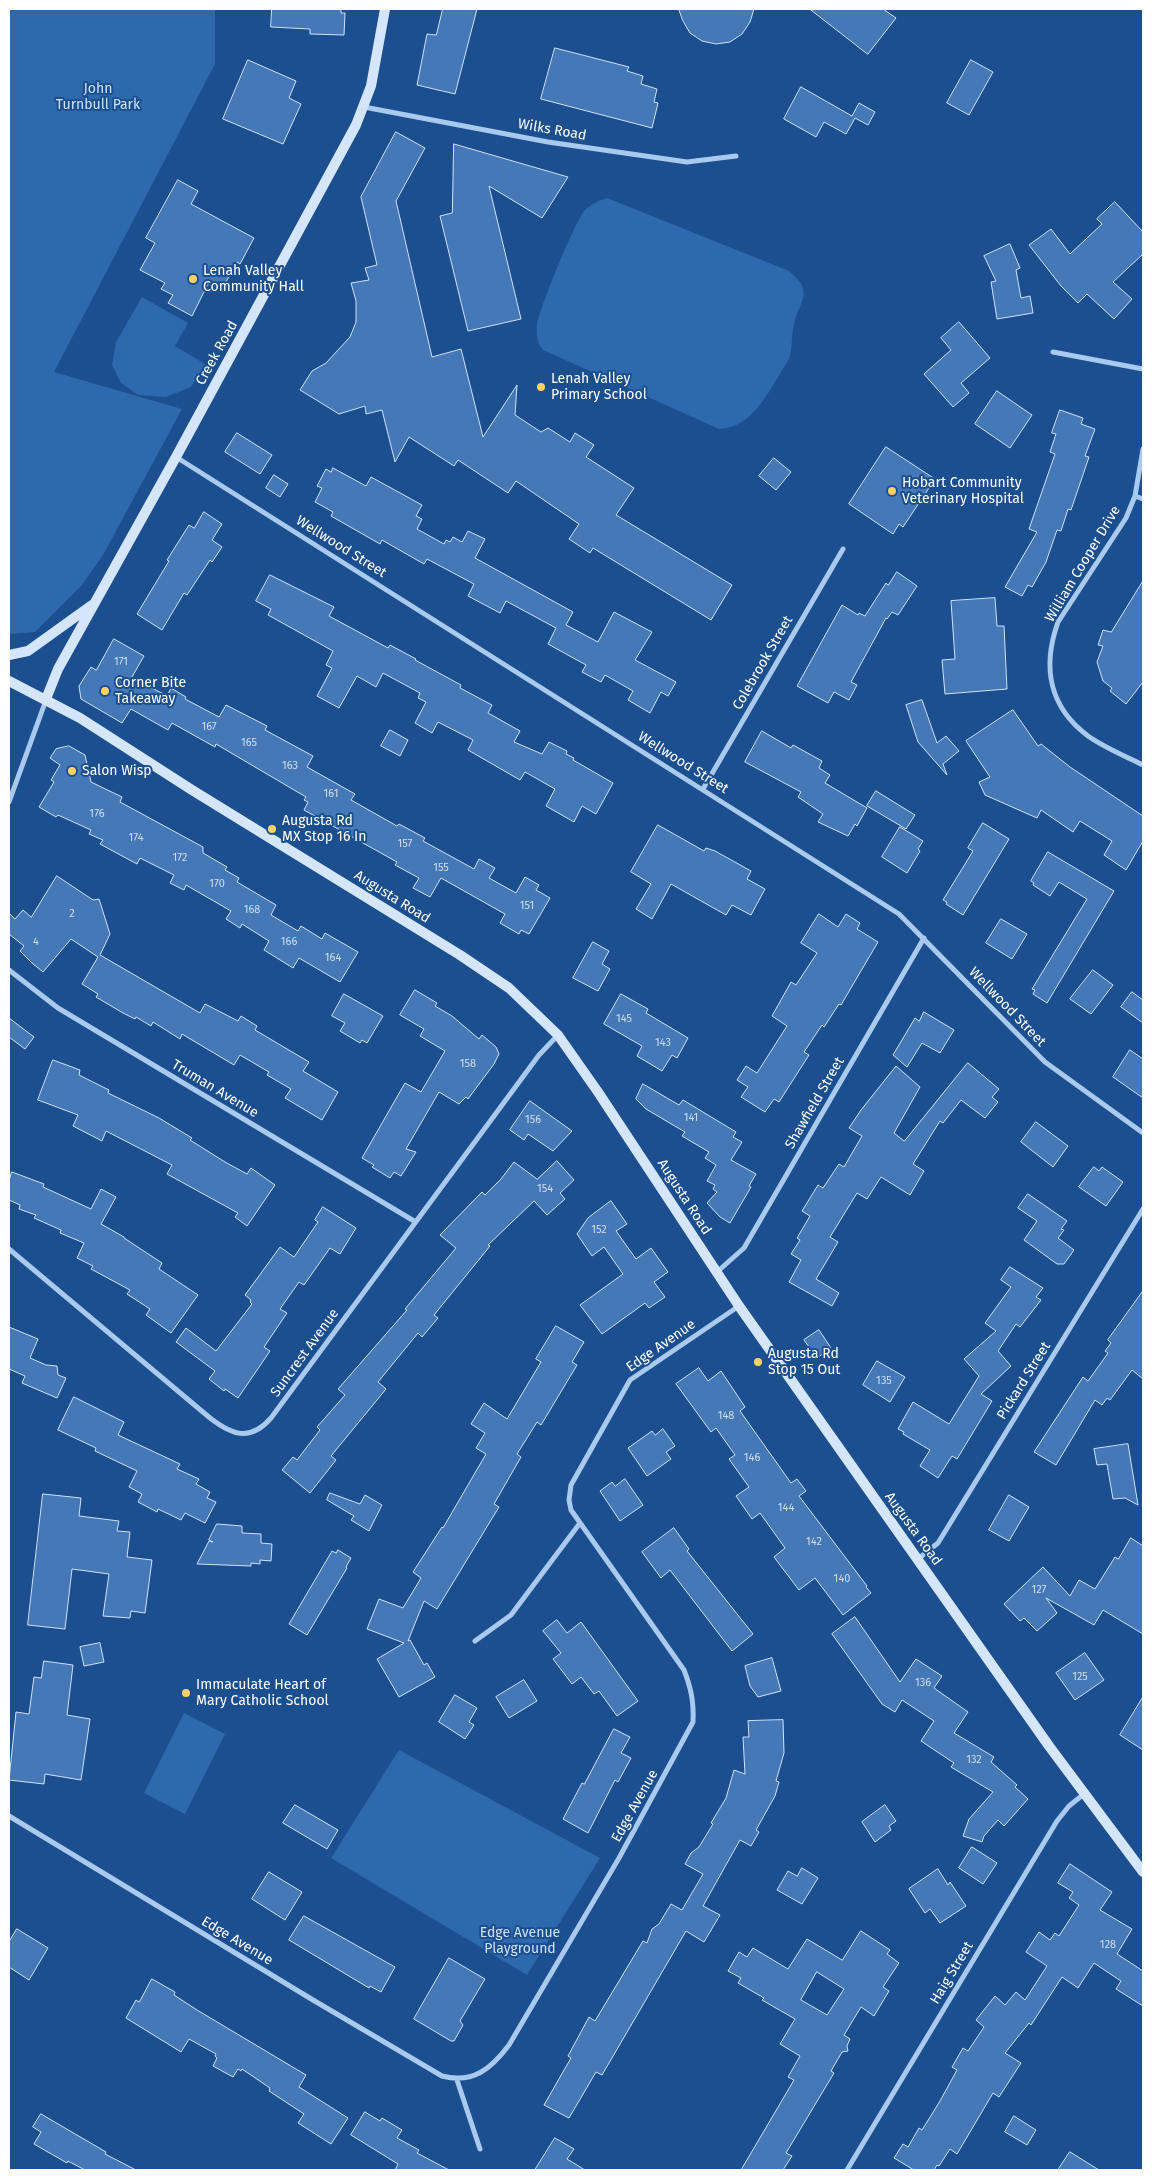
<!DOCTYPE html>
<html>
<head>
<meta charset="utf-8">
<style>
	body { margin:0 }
	#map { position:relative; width:1152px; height:2179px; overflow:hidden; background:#1b4f8f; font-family:"Fira Sans",sans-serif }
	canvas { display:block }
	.frame { position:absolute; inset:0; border:10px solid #fff; pointer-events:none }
</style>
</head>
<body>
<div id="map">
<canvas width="1152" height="2179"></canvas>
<div class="frame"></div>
</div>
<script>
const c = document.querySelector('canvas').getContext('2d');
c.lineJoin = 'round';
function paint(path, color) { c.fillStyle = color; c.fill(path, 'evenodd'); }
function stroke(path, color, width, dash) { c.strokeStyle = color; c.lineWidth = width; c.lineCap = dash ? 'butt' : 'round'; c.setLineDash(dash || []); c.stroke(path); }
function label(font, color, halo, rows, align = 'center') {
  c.font = font + ' "Fira Sans",sans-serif'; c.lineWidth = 4; c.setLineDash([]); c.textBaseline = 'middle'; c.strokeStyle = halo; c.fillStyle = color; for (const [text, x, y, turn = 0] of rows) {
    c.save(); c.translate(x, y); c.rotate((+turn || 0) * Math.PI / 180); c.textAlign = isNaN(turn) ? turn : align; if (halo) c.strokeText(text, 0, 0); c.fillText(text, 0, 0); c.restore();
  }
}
paint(new Path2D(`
	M9,9h206v55l-161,308 128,37 -79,146 -21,30 -47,47 -26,2z
	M607,198l182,73c27,22 10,29 5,53 -3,12 -1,24 -5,35 -18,27 -34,69 -70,70l-176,-79c-6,-7 -7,-16 -6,-25 2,-16 38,-103 47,-114 7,-7 14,-10 23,-13z
	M142,297l46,26 -13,23 30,18 -14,23 -25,10 -28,-2 -17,-12 -9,-18 4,-23z
	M184,1713l41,21 -40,80 -41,-21z
	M399,1750l201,108 -73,117 -196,-117z`), '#2e69ad');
const building = new Path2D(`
	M272,9h69v4h4l-1,22 -34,-1v-5l-39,-2z
	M443,9h34l-22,85 -38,-9 10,-51 9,1z
	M679,9h75l-4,13 -8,12 -12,8 -14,2 -14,-3 -12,-8 -7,-12z
	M810,9h73l13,9 -28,36z
	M555,48l74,19 -2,4 16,5 -2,8 16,5 -3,13 4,1 -6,25 -111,-29z
	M248,60l48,21 -7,17 12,6 -18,40 -60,-25z
	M971,60l22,12 -24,43 -22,-12z
	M801,87l51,29 7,-13 16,9 -7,13 -13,-7 -9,16 -22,-12 -8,15 -32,-18z
	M396,132l29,16 -29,53 36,156 29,-8 22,88 34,-52 -2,30 26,17 7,-4 22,14 5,-9 19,12 -8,12 48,31 -18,27 116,70 -21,35 -118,-72 -3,5 -21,-14 10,-15 -63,-43 -8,12 -50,-33 -4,6 -45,-29 -14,25 -13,-52 -16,4 -1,-8 -26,8 -39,-24 12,-19 14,-8 24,-26 6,-15v-21l-5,-18 18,-3 -4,-12 12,-3 -16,-68z
	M454,144l114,33 -26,41 -53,-32 32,133 -53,12 -28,-115 12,-3z
	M178,180l20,11 -7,13 63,34 -14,26 -3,-2 -16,29 -13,-7 -16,32 -24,-13 5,-8 -12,-6 4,-6 -25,-13 15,-27 -9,-5z
	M1115,202l28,30v22l-30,28 19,17 -18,20 -27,-25 -9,9 -17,-17 -32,-41 22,-16 19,25 32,-30 -5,-5z
	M1010,244l10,24 -4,2 5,28 9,-2 3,17 -36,6 -6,-37 5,-1 -12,-25z
	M959,322l31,36 -29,25 8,10 -16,14 -29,-33 27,-24 -10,-12z
	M997,391l35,24 -22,33 -35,-24z
	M1060,410l23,8 -2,6 14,5 -10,27 4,1 -18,53 -3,-1 -7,22 -4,-1 -11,32 -14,25 -4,-2 -6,11 -17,-9 32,-55 -8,-3 26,-75 -5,-2 6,-18 -4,-1z
	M237,433l35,22 -12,19 -35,-22z
	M886,447l49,32 -32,48 -4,-3 -6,10 -44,-30z
	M774,458l17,14 -15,18 -17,-14z
	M333,468l33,18 5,-9 51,28 -6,11 6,3 -5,10 27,15 2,-4 4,2 3,-5 9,5 6,-11 17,8 -10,19 98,54 -7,13 32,17 16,-30 38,20 -17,28 41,22 -8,14 -7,-4 -11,21 -22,-13 5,-9 -28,-16 -4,7 -19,-10 4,-7 -38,-21 8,-16 -50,-27 -6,12 -32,-17 6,-12 -47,-25 -3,5 -42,-24 -2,4 -49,-28 2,-4 -18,-10 7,-14 -5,-2 9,-17 5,3z
	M274,475l14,9 -8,13 -14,-9z
	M204,512l18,12 -10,16 10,7 -10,15 -2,-2 -23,35 -3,-2 -22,37 -25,-16 32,-53 -2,-1 22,-35 5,3z
	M897,572l20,14 -19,29 -6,-3 -5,7 -1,-1 -35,64 6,3 -8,15 -15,-8 -6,11 -31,-17 45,-81 16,10 1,-2 6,3 21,-33 2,2z
	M270,575l64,32 -5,9 59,32 2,-3 26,14 -1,1 46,25 -1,3 32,17 -4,8 32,18 -6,11 28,12 7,-12 18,9 -1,3 8,4 -1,2 40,23 -17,31 -14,-8 -8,16 -28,-16 9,-17 -30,-17 -5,8 -52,-30 5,-10 -35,-18 -6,11 -17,-10 11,-21 -8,-4 2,-5 -37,-20 -7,14 -19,-11 -18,32 -22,-12 15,-28 -6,-3 7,-14 -65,-36 3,-6 -15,-8z
	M1143,581v101l-17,22 -16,-13 2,-3 -9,-7 -6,-19 6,-16 -5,-1 5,-15 8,2z
	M995,598l2,28h7l3,63 -62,5 -3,-34 13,-1 -4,-58z
	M114,639l30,17 -12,21 35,19 4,-8 15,9 -1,2 34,18 7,-12 41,21 -2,4 48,26 -6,11 48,27 -4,6 46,26 2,-2 26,14 -2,3 51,28 5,-10 16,9 -6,10 27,15 9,-16 14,8 -3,5 14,8 -21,36 -8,-4 -2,4 -19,-11 5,-9 -64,-36 -11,19 -17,-9 6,-10 -24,-13 2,-3 -93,-52 4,-8 -4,-2 2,-3 -90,-53 -1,3 -43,-24 -4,7 -37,-21 -9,14 -41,-24 -2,-13 12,-19 5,3z
	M922,700l15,43 9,-7 13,15 -16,13 4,11 -29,-33 -12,-37z
	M1013,710l25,36 3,-2 29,23 73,49v25l-17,29 -22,-15 8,-14 -32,-20 -7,11 -32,-22 -4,8 -52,-23 -6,-13 11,-5 -24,-36z
	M390,730l18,10 -8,16 -19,-10z
	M762,731l29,17 2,-3 29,16 -3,7 11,7 -5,8 42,25 -10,18 -2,-2 -7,12 -30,-14 5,-8 -25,-17 3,-5 -56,-30z
	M69,746l16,9 6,27 31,15 -2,5 83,45v6l24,14 -2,3 14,8 -2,4 39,23 -5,10 27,16 3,-5 21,13 3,-6 33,19 -18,30 -41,-24 -6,10 -29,-18 5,-9 -27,-17 -2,4 -14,-9 5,-8 -45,-26 -2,5 -14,-7 4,-8 -34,-17 -3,6 -37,-20 3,-4 -14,-6 2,-4 -33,-15 -2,2 -17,-10 15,-25 -3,-2 9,-15 -10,-7 6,-9z
	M876,791l39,24 -9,14 -39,-23z
	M983,823l26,16 -46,76 -17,-11 1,-2 -4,-2 30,-49 -5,-3z
	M658,825l46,26 2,-3 9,3 36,20 -4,8 18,10 -14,26 -19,-10 -6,10 -55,-31 -19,35 -16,-10 15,-25 -20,-12z
	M900,827l23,14 -5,8 2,2 -13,22 -25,-16z
	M1048,852l66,39 -67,112 -14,-9 2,-4 -3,-1 55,-90 -28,-17 -9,14 -17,-11 1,-2 -3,-2z
	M57,876l36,24 6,-1 11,35 -10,21 100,58 5,-9 33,17 3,-5 16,10 -2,4 54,32 -6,9 35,21 -16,28 -37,-22 6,-9 -24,-14 2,-3 -29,-17 -6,10 -52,-31 -2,5 -27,-17 -2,4 -15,-9 -1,2 -12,-6 -27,-16 2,-3 -16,-10 16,-27 -27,-18 -28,33 -11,-9 -12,-12 4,-5 -15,-12v-21l6,6 8,-9 8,7z
	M819,914l19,13 8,-13 14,9 -3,6 21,13 -37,63 -2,-1 -15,23 -2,-2 -18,27 5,3 -30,47 -5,-3 -9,13 -24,-15 7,-10 -11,-7 9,-14 11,7 30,-47 -15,-10 19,-34 5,3 21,-32 -16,-10z
	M1001,919l26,15 -15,25 -26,-16z
	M593,942l16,9 -7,13 8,5 -12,22 -25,-13z
	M1093,970l20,15 -22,29 -21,-15z
	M415,990l22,13 -2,3 17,10 27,23 3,-4 14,12 3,7 -5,10 -26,35 -2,-2 -7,7 -20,-12 -33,57 10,3 -15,24 -7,-4 -4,6 -18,-11 2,-2 -12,-7 43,-75 16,9 24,-41 -25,-15 4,-7 -24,-14z
	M1132,992l11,8v23l-22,-16z
	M344,994l39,22 -16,27 -5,-3 -2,3 -20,-12 5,-8 -13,-7z
	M621,994l27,15 -2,4 42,25 -11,20 -5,-3 -10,16 -25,-15 5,-10 -38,-22z
	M924,1012l30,18 -14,23 -18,-10 -15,24 -14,-12 22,-37 4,3z
	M9,1018l25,19 -9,12 -16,-12z
	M1130,1050l13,9v39l-30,-21z
	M53,1060l27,10 -1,5 30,15 -1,3 51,25 33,20 -2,2 35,22 22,12 4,-6 24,17 -28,41 -12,-9 3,-4 -71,-39 5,-9 -66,-34 -4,10 -29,-15 5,-11 -40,-15z
	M968,1063l31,26 -7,8 6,5 -13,16 -24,-18 -18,23 -3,-2 -27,43 11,7 -14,24 -29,-18 -14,22 -10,-6 -27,44 8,5 -22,37 23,14 -7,13 -43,-24 12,-22 -10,-6 9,-14 -3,-2 13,-22 -8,-5 16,-26 5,3 16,-24 5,3 18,-31 -13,-8 12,-18 35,-44 24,21 -26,46 10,8z
	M643,1084l36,21 4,-5 53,32 -3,5 9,5 -11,18 25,14 -7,12 2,1 -21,36 -10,-6 -13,-14 10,-11 -4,-3 2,-4 -8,-4 9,-16 -11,-7 4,-6 -27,-16 3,-4 -39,-23 -10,-10z
	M530,1101l42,30 -19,20 -25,-17 -4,6 -14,-10z
	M1036,1122l32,24 -15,21 -32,-25z
	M557,1161l17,19 -14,13 5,6 -18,16 -13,-14 -46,44 2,1 -56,69 4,3 -16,19 -4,-4 -40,49 8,7 -55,67 5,4 -26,33 -28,-23 11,-13 4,3 23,-30 -3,-3 28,-32 -7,-6 69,-79 -2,-1 51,-61 -16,-13 42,-43 3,3 16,-16 13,-17 23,17z
	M1094,1167l5,4 3,-4 21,15 -17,24 -27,-19z
	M12,1172l32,12 -1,3 48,22 10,-20 15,8 -15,27 23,13v1l38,25 -3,6 39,26 -27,38 -25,-18 4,-6 -23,-15 3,-4 -39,-21 2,-3 -16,-8 7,-15 -24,-10 1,-3 -27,-12 2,-3 -17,-6 1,-4 -11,-5v-19z
	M1028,1194l39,27 -6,8 3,1 -6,8 16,12 -10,14h-7l-33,-24 13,-19 -19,-13z
	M611,1201l16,23 -11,7 20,28 15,-11 17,24 -14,10 11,15 -16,11 -4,-5 -43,31 -22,-29 43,-31 -19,-27 -12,9 -15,-22 11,-16z
	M323,1207l33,21 -16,26 -10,-6 -26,37 -5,-3 -19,27 7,4 -23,34 6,4 -32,47 -13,-9 -1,2 -15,-12 6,-8 -39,-29 10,-14 30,23 36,-47 -2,-2 1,-2 -6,-5 11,-15 24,-33 14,10 24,-35 -3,-2z
	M1010,1267l33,21 -7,9 5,3 -21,27 -4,-3 -18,27 13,15 -30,28 11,7 -35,58 -5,-3 -14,22 -18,-12 10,-16 -27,-16 1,-2 -6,-3 15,-27 36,22 30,-48 -15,-17 32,-28 -11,-8 26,-36 -10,-7z
	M1143,1291v88l-11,-9 -22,30 -3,-2 -5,7 -7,-5 -39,65 -22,-13 49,-75 5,4 20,-28 -3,-2 6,-8 -3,-3z
	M556,1326l28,16 -12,20 5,3 -36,60 -4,-3 -20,32 4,3 -27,47 5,3 -62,102 -13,-8 -16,40 2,-1 14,25 3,-2 8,14 -36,20 -22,-38 27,-16 -37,-14 12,-30 24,9 18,-30 -8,-6 29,-45 1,1 43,-74 -10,-6 9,-15 -14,-9 13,-21 23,16 34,-57 -5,-3z
	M9,1327l29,12 -8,19 16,7 11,1 1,9 8,3 -9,20 -35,-15 3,-7 -16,-7z
	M819,1330l12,18 -14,10 -13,-18z
	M877,1361l28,16 -15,25 -27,-17z
	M699,1368l9,13 13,-10 24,36 -5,4 51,72 6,-4 9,12 -7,5 68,90 -1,1 5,6 -28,22 -28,-37 -16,12 -25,-33 11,-9 -25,-35 -8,6 -16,-23 13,-9 -20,-28 6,-4 -19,-27 -5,4 -35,-48z
	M74,1397l50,25 -6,13 62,29 -3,5 22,10 -3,5 14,8 -3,6 9,4 -11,21 -20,-10 -4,7 -23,-11 -1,3 -19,-10 4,-8 -13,-7 8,-16 -42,-20 1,-3 -38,-18z
	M663,1429l12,17 -9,6 5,7 -24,17 -19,-28 24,-17 3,4z
	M1128,1444l10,61 -13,-7 -12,1 -6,-35 -10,1 -3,-16z
	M625,1479l18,26 -23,16 -20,-30 12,-9 3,4z
	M330,1493l30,11 5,-9 17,10 -13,26 -18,-11 3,-4 -27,-16z
	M43,1494l38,4 -2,18 40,5 -2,10 13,1 -3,25 25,3 -7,53 -14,-2 -1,7 -27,-2 6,-42 -37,-5 -7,60 -37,-4z
	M1009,1495l20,12 -20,34 -20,-11z
	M217,1524l25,2v7l19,1v9l11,1 -1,17 -11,-1v4l-9,-1v3l-54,-2 12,-23 4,1 -4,-2z
	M674,1528l15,21 -2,2 66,83 -21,17 -62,-81 -9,8 -19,-26z
	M1131,1538l12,8v88l-40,-24 -9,15 -48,-27 11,15 -20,18 -13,-13 -4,3 -16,-17 39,-37 27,29 9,-16 16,9 20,-32 3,2z
	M338,1550l13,8 -5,9 1,1 -40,67 -18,-11 43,-73 4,2z
	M855,1617l45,65 16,-23 26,17 -8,12 34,24 -14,21 40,24 -3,5 26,23 -2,2 13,12 -24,27 -6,-6 -14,16 -2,6 -19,-6 6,-17 24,-27 -42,-25 3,-4 -33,-22 13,-20 -32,-21 -7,12 -13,-8 -50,-70z
	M557,1620l10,13 14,-11 57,79 -21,15 -18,-25 -5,3 -13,-17 -9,7 -19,-25 8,-6 -18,-22z
	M100,1643l4,19 -20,4 -4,-19z
	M1085,1653l19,27 -29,20 -19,-27z
	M772,1658l9,33 -23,6 -8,-11 -5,-20z
	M44,1661l29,4 -6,50 23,4 -9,61 -36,-6 -1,10 -35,-4 7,-68 13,2 5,-37 7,1z
	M524,1680l13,21 -28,17 -13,-21z
	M455,1695l22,13 -8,14 5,3 -9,14 -26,-17z
	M1143,1697v53l-23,-15z
	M783,1720l1,33 -8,28 3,1 -4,14 -19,34 3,2 -8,14 -11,-6 -37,66 17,9 -16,27 -18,-11 -84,144 -6,-3 -27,46 -25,-13 27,-47 -3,-2 21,-39 6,4 48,-80 4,2 5,-14 7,-5 12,-20 11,6 21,-36 -18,-10 6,-11 8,-6 14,-23 -2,-1 15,-25 8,-28 11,4 -2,-37h6l-1,-16z
	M614,1729l16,8 -9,16 10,5 -13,24 -3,-2 -27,53 -25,-14 19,-36 2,1z
	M295,1805l43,25 -11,19 -44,-26z
	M885,1805l11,16 -7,5 2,4 -16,12 -13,-20z
	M972,1847l25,16 -14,21 -24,-16z
	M1070,1864l42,28 -12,18 32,19 -15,25 26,17v35l-27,-17 5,-8 -27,-18 -16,25 -16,-11 -31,48 -2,-2 -24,30 16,10 -22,34 -6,-4 -36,61 -7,-5 -11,17 -2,-1 -3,5h-20l-20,-12 9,-14 5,3 11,-19 3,2 18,-29 17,-31 -5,-3 11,-19 5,3 16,-24 -8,-7 19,-24 10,9 11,-13 9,8 22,-34 -21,-14 13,-20 11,8 5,-7 4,3 20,-31 -10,-7 4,-6 -15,-9z
	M802,1868l16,10 -16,26 -25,-14 11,-19 9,5z
	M938,1869l10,16 2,-3 16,24 -26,17 -10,-14 -5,4 -16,-24z
	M269,1872l33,20 -17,28 -33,-21z
	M304,1916l91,51 -14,25 -11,-6 -1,2 -80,-48z
	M17,1929l31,19 -19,32 -20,-13v-25z
	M861,1931l29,19 -3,4 12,9 -16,24 6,4 -15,25 -13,-9 -17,28 6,4 -3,7 1,5 -6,1 -11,19 3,2 -48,80 6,3 -9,14h-42l53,-90 -6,-3 12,-21 -20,-12 15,-25 -33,-19 2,-2 -26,-15 3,-5 -13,-7 11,-19 8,5 6,-9 35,21 19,-30 35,21zM817,1972l27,17 -17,26 -26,-15z
	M449,1958l36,21 -25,42 3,4 -9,16h-3l-37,-22z
	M152,1979l23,13 -1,3 23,15 109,65 -7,12 49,31 -17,26 -33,-21 6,-9 -35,-23 1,-3 -28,-19 -1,2 -3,-2 -5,8 -20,-11 4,-8 -2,-2 1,-2 -27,-15 -8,13 -55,-34 10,-18 3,2z
	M365,2112l15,9 2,-3 20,12 -5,8 22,12 -2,3 32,17h-54l3,-6 -47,-29z
	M41,2114l65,38 -1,2 31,16h-51l-17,-9 -1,2 -33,-19 7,-12 -8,-5z
	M1014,2116l22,14 -9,15 -22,-13z
	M555,2138l19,11 -7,10 18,11h-50z
	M1070,2152l29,18h-41z`);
paint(building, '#4478b7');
stroke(building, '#cfe3fa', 1);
stroke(new Path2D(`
	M364,107l184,35 139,20 49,-6
	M1053,352l90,17
	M1143,449l-8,47 -9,22 -68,104c-16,45 -9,85 30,114 17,12 37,20 55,29
	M176,457l723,457 146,148 98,71
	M1135,496l8,3
	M703,789l140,-240
	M9,802l37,-102
	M9,970l49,38 356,213
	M9,1249l201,169c22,17 40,24 61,0l268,-363 19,-20
	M717,1272l27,-24 180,-310
	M918,1559l20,-16 205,-334
	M475,1641l36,-26 69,-92
	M9,1816l304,184 129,76c31,8 49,-7 67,-31l110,-187 74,-136c1,-20 -2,-34 -9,-52l-113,-160 -2,-10 2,-15 59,-105 109,-74
	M457,2080l23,69
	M847,2170l210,-349 12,-15 15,-12`), '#a9c9ee', 5);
stroke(new Path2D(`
	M9,655l19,-4 64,-46
	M9,681l71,37 112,72 268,165 49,33 49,47 40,57 141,214 310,440 94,126
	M46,699l12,-30 118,-212 180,-332 15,-39 14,-77`), '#d6e6fa', 10);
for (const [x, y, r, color] of [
	[193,279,5,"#ffd166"],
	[541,387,5,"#ffd166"],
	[892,491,5,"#ffd166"],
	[105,691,5,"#ffd166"],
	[72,771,5,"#ffd166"],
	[272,829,5,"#ffd166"],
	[758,1362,5,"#ffd166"],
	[186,1693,5,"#ffd166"]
]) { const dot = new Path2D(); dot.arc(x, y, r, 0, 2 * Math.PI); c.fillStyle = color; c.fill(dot); stroke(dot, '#1b4f8f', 2); }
label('11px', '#d0dded', null, [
	["171",121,662],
	["167",209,727],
	["165",249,743],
	["163",290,766],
	["161",331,794],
	["176",97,814],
	["174",136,838],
	["157",405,844],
	["172",180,858],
	["155",441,868],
	["170",217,884],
	["151",527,906],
	["168",252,910],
	["2",72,914],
	["4",36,942],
	["166",289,942],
	["164",333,958],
	["145",624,1019],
	["143",663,1043],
	["158",468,1064],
	["141",691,1118],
	["156",533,1120],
	["154",545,1189],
	["152",599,1230],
	["135",884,1381],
	["148",726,1416],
	["146",752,1458],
	["144",786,1508],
	["142",814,1542],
	["140",842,1579],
	["127",1039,1590],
	["125",1080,1677],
	["136",923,1683],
	["132",974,1760],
	["128",1108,1945]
]);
label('14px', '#cfe3fa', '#1b4f8f', [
	["John",98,89],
	["Turnbull Park",98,105],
	["Edge Avenue",520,1933],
	["Playground",520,1949]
]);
label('14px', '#fff', '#1b4f8f', [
	["Wilks Road",552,130,10],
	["Creek Road",217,353,-61],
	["Wellwood Street",341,547,32],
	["William Cooper Drive",1083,564,-59],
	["Colebrook Street",763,663,-60],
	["Wellwood Street",683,763,32],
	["Augusta Road",392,897,32],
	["Wellwood Street",1007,1007,46],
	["Truman Avenue",215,1089,31],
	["Shawfield Street",815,1103,-60],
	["Augusta Road",684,1197,57],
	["Edge Avenue",661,1346,-35],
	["Suncrest Avenue",305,1353,-54],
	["Pickard Street",1024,1381,-58],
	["Augusta Road",913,1529,54],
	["Edge Avenue",635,1806,-61],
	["Edge Avenue",237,1941,31],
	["Haig Street",952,1973,-59]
]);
label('14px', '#fff', '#1b4f8f', [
	["Lenah Valley",203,271],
	["Community Hall",203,287],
	["Lenah Valley",551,379],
	["Primary School",551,395],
	["Hobart Community",902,483],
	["Veterinary Hospital",902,499],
	["Corner Bite",115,683],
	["Takeaway",115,699],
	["Salon Wisp",82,771],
	["Augusta Rd",282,821],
	["MX Stop 16 In",282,837],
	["Augusta Rd",768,1354],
	["Stop 15 Out",768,1370],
	["Immaculate Heart of",196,1685],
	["Mary Catholic School",196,1701]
], 'left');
</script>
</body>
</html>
